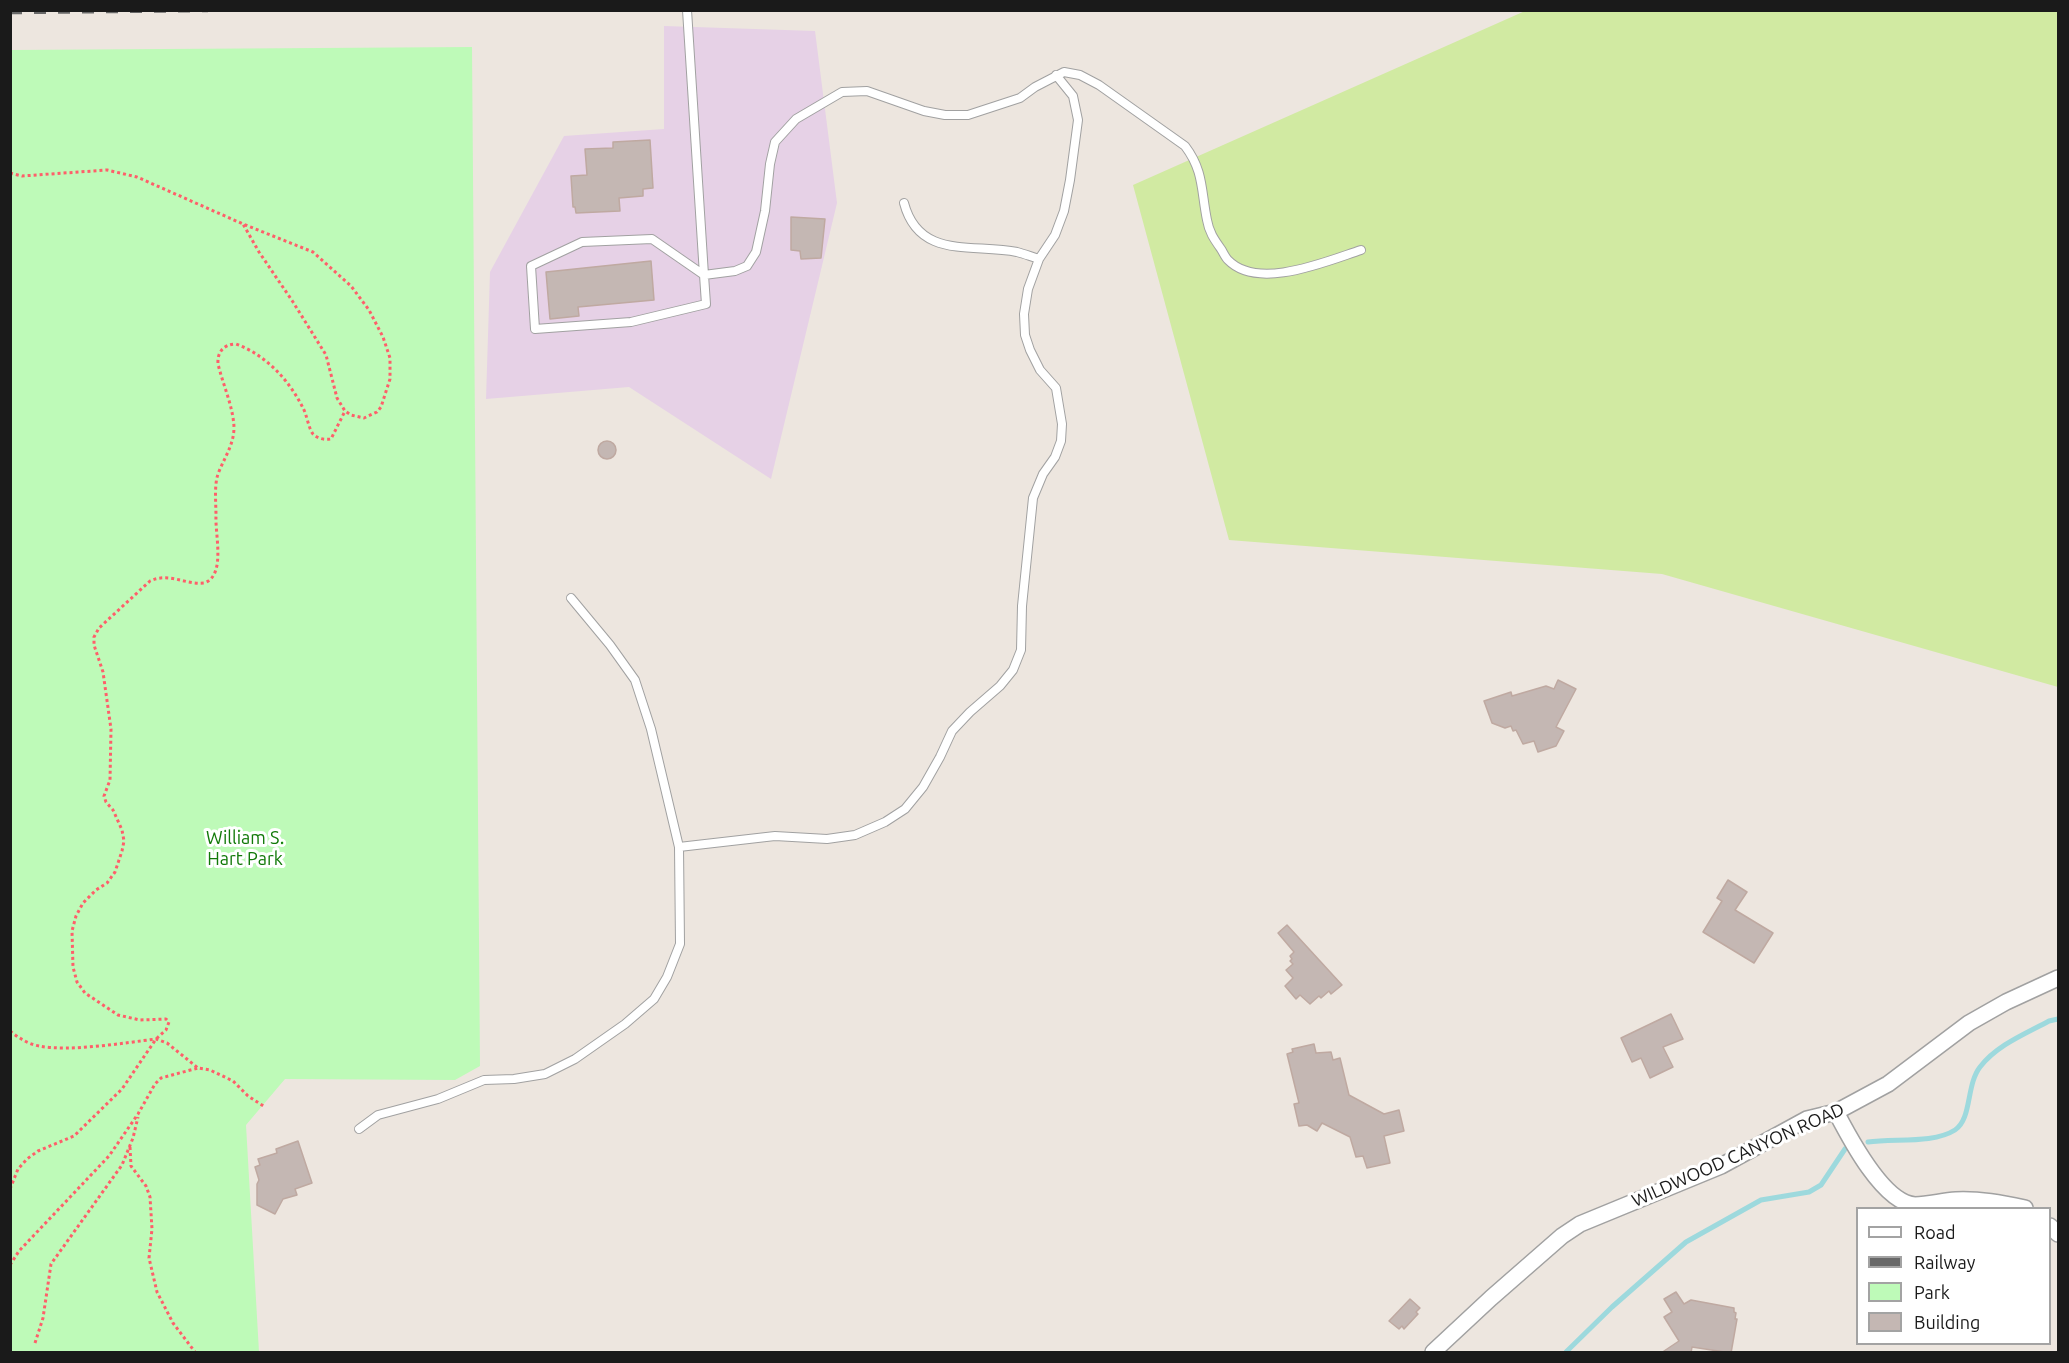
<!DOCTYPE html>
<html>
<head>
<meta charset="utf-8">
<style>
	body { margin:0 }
	#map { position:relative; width:2069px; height:1363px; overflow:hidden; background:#ede6df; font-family:Ubuntu,sans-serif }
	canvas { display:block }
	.frame { position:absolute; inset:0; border:12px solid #1a1a1a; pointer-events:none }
	.legend { position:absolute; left:1856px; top:1207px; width:195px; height:138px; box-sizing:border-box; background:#fff; border:2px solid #a3a3a3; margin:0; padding:8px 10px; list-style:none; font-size:18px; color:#1a1a1a }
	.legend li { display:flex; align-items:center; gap:12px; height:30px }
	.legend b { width:30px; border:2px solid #a3a3a3 }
</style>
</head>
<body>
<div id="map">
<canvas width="2069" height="1363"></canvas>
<div class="frame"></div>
<ul class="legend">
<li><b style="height:8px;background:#fff"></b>Road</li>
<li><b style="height:8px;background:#686868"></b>Railway</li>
<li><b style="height:16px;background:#befab8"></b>Park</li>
<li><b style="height:16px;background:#c4b7b3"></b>Building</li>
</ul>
</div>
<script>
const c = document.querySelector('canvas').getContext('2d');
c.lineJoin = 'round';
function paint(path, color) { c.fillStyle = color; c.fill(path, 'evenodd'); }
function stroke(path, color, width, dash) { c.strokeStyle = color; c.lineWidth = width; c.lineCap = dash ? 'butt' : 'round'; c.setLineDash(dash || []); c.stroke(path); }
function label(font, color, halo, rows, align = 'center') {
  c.font = font + ' Ubuntu,sans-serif'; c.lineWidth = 6; c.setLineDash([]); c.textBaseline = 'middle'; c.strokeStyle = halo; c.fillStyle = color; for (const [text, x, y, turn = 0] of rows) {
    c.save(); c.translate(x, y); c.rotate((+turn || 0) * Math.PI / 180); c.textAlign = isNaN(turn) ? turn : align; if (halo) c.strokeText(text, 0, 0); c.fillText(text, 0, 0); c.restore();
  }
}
paint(new Path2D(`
	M664,26l151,5 22,172 -66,276 -142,-92 -143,12 4,-127 74,-136 100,-7z`), '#e6d1e6');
paint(new Path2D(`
	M1525,11h533v676l-396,-113 -433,-34 -96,-355z`), '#d1eaa2');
paint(new Path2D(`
	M472,47l8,1019 -25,14 -170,-1 -39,46 13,227h-248v-1302z`), '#befab8');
stroke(new Path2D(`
	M1868,1142c26,-4 65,2 87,-12 17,-11 11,-45 25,-63 17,-22 45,-33 69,-46l9,-2
	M1566,1352l46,-45 74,-65 75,-42 48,-8 12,-7 24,-36`), '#9dd9dd', 5);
const building = new Path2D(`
	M650,140l3,48 -10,1v7l-24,2 1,13 -44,2 -1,-6h-2l-2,-31 16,-1 -2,-26 28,-1v-6z
	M791,217l34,2 -4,39 -20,1 -1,-8 -9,-1z
	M651,261l3,39 -76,7 1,9 -29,3 -4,-47z
	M598 450a9 9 0 1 1 18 0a9 9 0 1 1-18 0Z
	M1558,680l18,9 -20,38 8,4 -8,15 -18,6 -4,-11 -11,3 -7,-14 -3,1 -2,-5 -6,2 -13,-5 -8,-22 27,-9 1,4 34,-10 8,3z
	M1728,880l19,12 -12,18 38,23 -19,30 -51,-31 19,-31 -5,-3z
	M1287,925l55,60 -11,9 -2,-3 -8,7 -2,-2 -9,8 -10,-9 -4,4 -11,-13 8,-8 -7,-8 7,-6 -3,-3 2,-2 -2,-3 4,-4 -16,-19z
	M1671,1014l12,25 -20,8 10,20 -23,11 -9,-20 -9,4 -11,-24z
	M1314,1044l2,9 15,-1 2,8 7,-2 9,37 35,19 15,-4 5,21 -20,5 6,27 -23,5 -4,-12 -7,1 -6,-20 -28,-14 -5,8 -10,-6 -8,1 -5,-22 5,-1 -12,-49 6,-2 -1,-3z
	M298,1141l14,42 -17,6 2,6 -14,4 -8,15 -18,-9v-21l2,-4 -4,-13 5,-2 -2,-6 19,-6 -1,-4z
	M1676,1292l8,12 7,-4 43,8v4l2,1 -1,6h2l-6,34 -39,-6 -1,6h-30l18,-12 -15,-24 8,-5 -8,-13z
	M1410,1299l10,9 -4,4 2,2 -14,15 -2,-3 -3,3 -10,-8z`);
paint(building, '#c4b7b3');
stroke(building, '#bfa9a1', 1.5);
const lane = new Path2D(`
	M687,10l17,265 2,29 -75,18 -96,7 -4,-63 51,-24 70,-3 52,36 31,-4 12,-5 9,-14 9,-41 5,-47 5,-22 21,-23 46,-27 25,-1 57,20 21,4h23l52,-17 15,-11 29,-15 16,3 19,10 86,61c19,25 16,45 22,74 2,12 7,19 14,29 2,3 4,8 7,11 30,31 99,1 133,-10
	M904,203c15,57 69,40 113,49 8,2 15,5 22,7
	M679,847l96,-11 52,3 28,-4 30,-13 20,-13 18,-22 17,-30 12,-26 18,-19 30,-26 13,-16 8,-20 1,-44 11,-108 10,-24 12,-17 6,-16 1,-17 -6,-36 -16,-18 -10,-20 -5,-15 -1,-21 4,-25 11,-30 16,-24 9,-24 6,-31 8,-60 -5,-24 -17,-21
	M359,1129l19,-14 60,-16 46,-19 30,-1 31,-5 30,-15 50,-35 29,-25 13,-22 13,-33 -1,-97 -28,-118 -16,-49 -25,-35 -39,-47`);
const street = new Path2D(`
	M1836,1112c13,25 47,91 79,93 13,0 27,-4 41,-5 24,-1 45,3 69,8
	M2050,1226l8,8
	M1433,1352l58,-54 71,-62 18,-12 141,-58 86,-47 29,-7 52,-28 81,-61 37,-21 52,-24`);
stroke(lane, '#a1a1a1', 10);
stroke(street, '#a1a1a1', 18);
stroke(new Path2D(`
	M10,173l12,3 85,-6 30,7 106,47 70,28 38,34 18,24 14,27 7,21v21l-9,28 -4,5 -13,6 -13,-3 -6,-4 -8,-13 -11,-43 -33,-53 -34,-50 -16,-28
	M10,1031c9,7 18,13 29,15 31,6 84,-3 117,-7l11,4 31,25 12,2 23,11 15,15 17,11
	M130,1147l1,19 15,20 4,11 2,32 -3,29 8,34 16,31 22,29
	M10,1189l8,-20 9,-10 11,-8 36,-15 48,-47 34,-50 10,-9 3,-8 -3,-3 -26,1 -22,-5 -33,-22 -8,-11 -4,-15 -1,-36 4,-15 7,-13 13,-13 11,-7 8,-11 7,-21 2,-10 -2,-11 -9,-20 -7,-8 -2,-6 6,-16 1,-51 -8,-57 -9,-27v-8l5,-9 51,-47c19,-9 35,4 54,2 22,-7 11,-48 12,-67 0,-13 -2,-30 2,-42 6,-16 16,-29 16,-47 -1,-21 -11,-42 -16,-63 -1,-12 6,-20 18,-20 30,11 53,36 67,64 4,7 5,19 10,26 5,5 12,6 18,5l14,-28
	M10,1265l9,-14 90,-95 29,-42 17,-30 6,-6 37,-10
	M35,1343l8,-25 8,-54 71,-99 11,-27 5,-21`), '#fe5f6a', 3, [3, 3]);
stroke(lane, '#fff', 8);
stroke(street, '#fff', 15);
stroke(new Path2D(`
	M10,12l198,-2`), '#686868', 4.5, [12, 12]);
label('18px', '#117908', '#fff', [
	["William S.",245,838],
	["Hart Park",245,859]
]);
label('18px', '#1a1a1a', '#fff', [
	["WILDWOOD CANYON ROAD",1738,1155,-24]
]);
</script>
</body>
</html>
